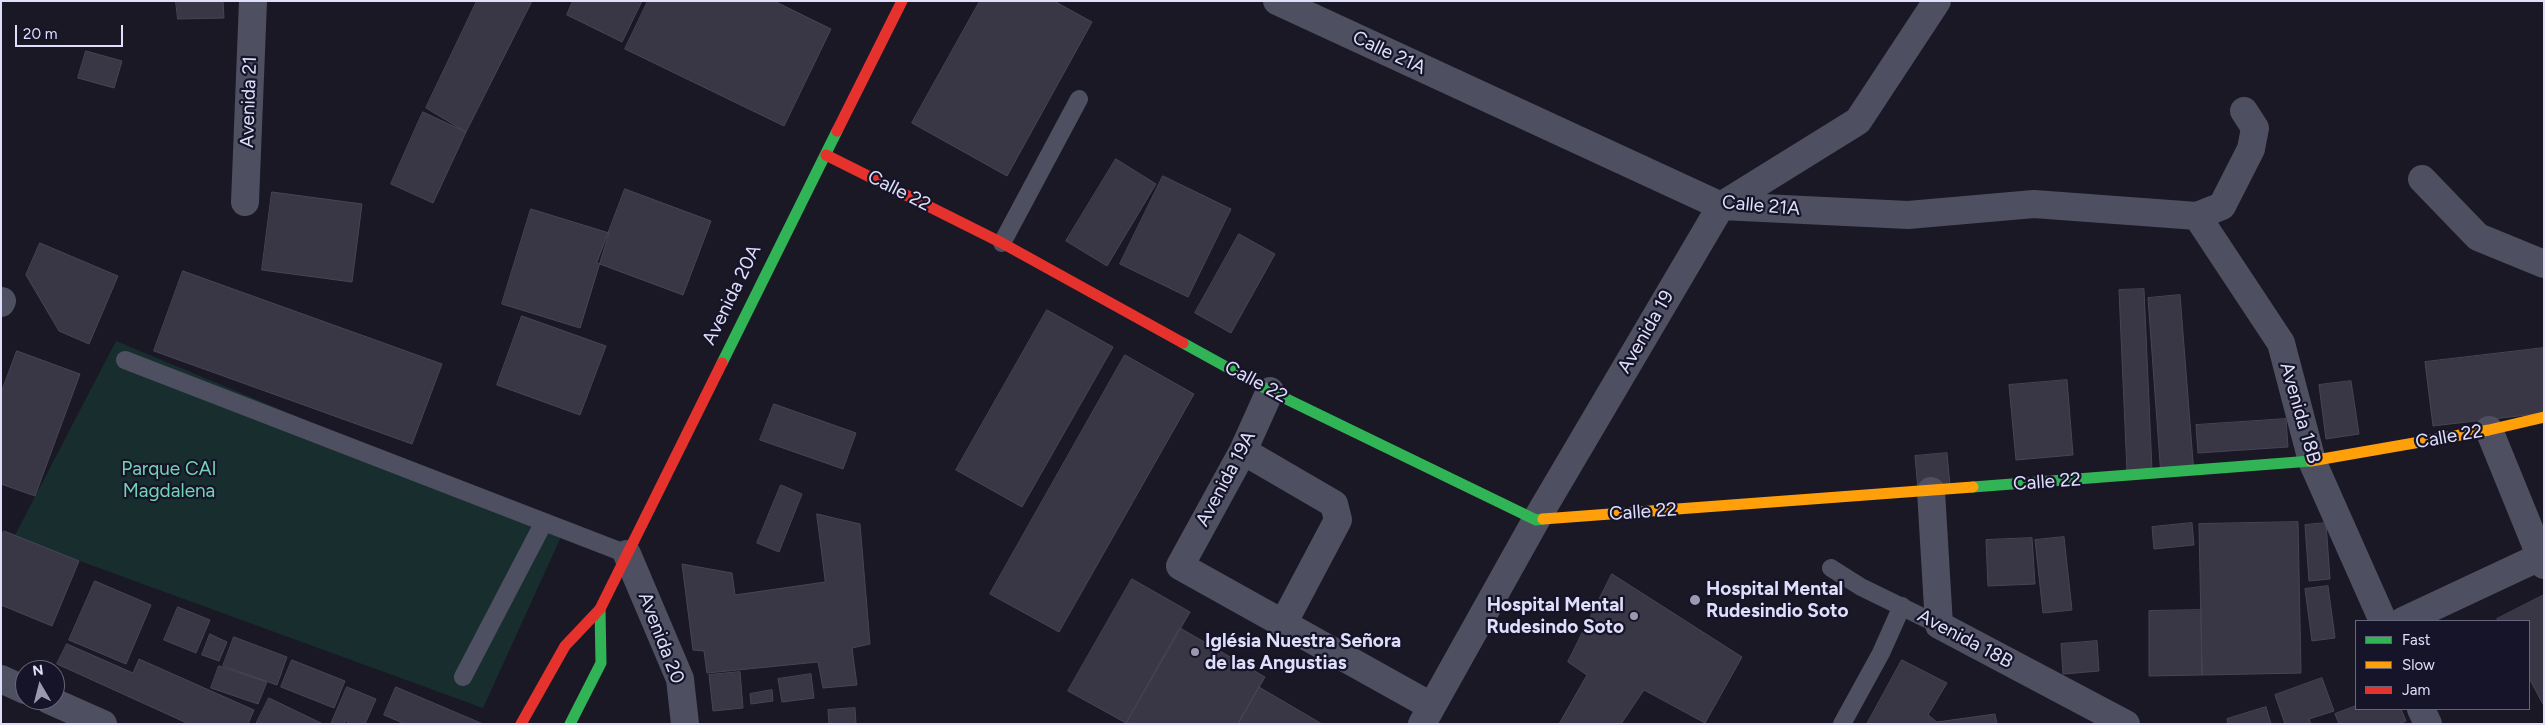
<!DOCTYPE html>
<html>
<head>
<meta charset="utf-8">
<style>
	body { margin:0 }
	#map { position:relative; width:2545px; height:725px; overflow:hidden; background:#1a1824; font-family:Figtree,sans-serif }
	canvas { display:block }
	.frame { position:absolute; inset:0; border:2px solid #e0dffb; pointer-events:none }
	.legend { position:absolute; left:2355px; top:620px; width:175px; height:90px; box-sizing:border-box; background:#161428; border:1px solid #67657c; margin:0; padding:6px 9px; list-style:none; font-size:15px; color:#e0dffb }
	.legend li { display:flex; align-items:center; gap:10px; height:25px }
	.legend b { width:25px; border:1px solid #67657c }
	.north { position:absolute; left:15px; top:660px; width:50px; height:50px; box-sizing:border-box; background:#161428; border:1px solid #67657c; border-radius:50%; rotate:352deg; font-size:14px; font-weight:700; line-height:20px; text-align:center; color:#e0dffb }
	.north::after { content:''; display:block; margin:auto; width:18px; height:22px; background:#9b99b0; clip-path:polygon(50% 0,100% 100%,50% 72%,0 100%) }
	.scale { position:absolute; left:15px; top:25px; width:108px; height:22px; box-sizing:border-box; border:2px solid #e0dffb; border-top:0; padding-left:6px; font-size:15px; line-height:18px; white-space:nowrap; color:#e0dffb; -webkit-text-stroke:4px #161428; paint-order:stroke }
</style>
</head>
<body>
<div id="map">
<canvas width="2545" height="725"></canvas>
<div class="frame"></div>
<ul class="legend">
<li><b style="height:6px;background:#30b455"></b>Fast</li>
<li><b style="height:6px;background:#ff9f0a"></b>Slow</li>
<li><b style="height:6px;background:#e5322d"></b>Jam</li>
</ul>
<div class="north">N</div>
<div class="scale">20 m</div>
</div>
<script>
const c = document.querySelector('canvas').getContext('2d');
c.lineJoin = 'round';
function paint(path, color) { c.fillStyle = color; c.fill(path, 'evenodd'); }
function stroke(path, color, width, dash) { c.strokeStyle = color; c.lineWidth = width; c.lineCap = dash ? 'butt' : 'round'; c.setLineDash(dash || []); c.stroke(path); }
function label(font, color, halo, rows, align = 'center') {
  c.font = font + ' Figtree,sans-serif'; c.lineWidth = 4.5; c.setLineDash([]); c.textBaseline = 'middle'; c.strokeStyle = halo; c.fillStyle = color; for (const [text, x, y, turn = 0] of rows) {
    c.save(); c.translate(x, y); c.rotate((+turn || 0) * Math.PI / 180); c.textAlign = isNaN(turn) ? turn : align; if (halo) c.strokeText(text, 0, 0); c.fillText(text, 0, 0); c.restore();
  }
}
paint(new Path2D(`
	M116,341l449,187 -82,180 -469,-171z`), '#182e2e');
const building = new Path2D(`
	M176,1h47l1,17 -46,1z
	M477,1h55l-66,131 -40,-24z
	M573,1h69l-20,41 -55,-27z
	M648,1h126l57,28 -47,97 -159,-77z
	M980,1h74l38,21 -85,154 -95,-53z
	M86,51l36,10 -8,27 -36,-10z
	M423,112l43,20 -33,71 -42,-19z
	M1116,159l40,25 -49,82 -41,-25z
	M1163,176l68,33 -43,88 -68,-33z
	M625,189l86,32 -28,74 -86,-32z
	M272,192l90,12 -10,78 -90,-12z
	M531,209l78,24 -29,95 -78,-24z
	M1239,234l36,20 -44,79 -36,-20z
	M40,243l78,33 -29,68 -30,-13 -33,-56z
	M183,271l259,93 -30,80 -258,-93z
	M2144,289l8,181 -25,1 -8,-181z
	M2180,295l14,179 -33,2 -13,-178z
	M1047,310l66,37 -91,160 -66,-37z
	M522,316l84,30 -26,69 -83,-30z
	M2544,348v65l-111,13 -8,-64z
	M17,351l63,23 -45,122 -34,-12v-91z
	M1125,355l69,39 -135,238 -69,-38z
	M2067,380l6,75 -57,5 -7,-75z
	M2351,381l8,53 -33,5 -7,-54z
	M774,404l82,29 -13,36 -83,-29z
	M2286,419l2,28 -90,6 -2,-28z
	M1947,453l3,33 -32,3 -3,-33z
	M781,485l21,9 -23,58 -22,-9z
	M817,514l43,10 10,120 -18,4 5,37 -34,3 -5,-26 -111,11 -3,-22 -11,-1 -11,-86 50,9 3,22 90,-13z
	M2298,522l3,151 -99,2 -3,-151z
	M2192,523l2,22 -40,4 -2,-22z
	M2326,523l4,56 -21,2 -4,-56z
	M4,531l75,30 -27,65 -51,-21v-68z
	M2064,537l8,73 -29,3 -8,-73z
	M2032,538l3,46 -47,2 -2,-46z
	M1612,574l130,83 -37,66 -61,-33 -23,34h-62l28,-49 -19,-13z
	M1132,579l58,33 -64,111 -58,-32z
	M95,581l56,24 -25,59 -57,-24z
	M2328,586l7,52 -23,3 -7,-52z
	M2544,595v111l-15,-28v-57h-31l-1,-2z
	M178,607l32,13 -14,33 -32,-13z
	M2201,610l1,65 -53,1v-65z
	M1180,628l85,49 -27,47h-112z
	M210,634l17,8 -8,19 -17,-6z
	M234,637l53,20 -10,28 -54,-19z
	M2097,641l2,30 -36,3 -2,-30z
	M67,644l66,29 6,-14 115,51 -6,14h-59l-132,-60z
	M292,660l53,21 -11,27 -53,-21z
	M1902,660l45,23 -19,32 9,7 58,-8 2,10h-130z
	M219,666l48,16 -9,22 -47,-16z
	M740,672l3,36 -30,3 -4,-36z
	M811,674l3,24 -32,4 -4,-23z
	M2322,678l12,33 -25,8 2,5h-26l-10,-29z
	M347,687l29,12 -11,25h-14l-6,-3 -1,3h-13z
	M396,687l87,37h-78l-21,-9z
	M1259,687l63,37h-84z
	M772,690l1,11 -22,3 -1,-10z
	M269,698l54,26h-67z
	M2356,706v3h45l5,12 -8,3h-59l-4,-10z
	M2266,707l5,17h-43l-1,-5z
	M855,708l1,16h-27l-1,-14z`);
paint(building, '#393745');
stroke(building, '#474555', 1);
stroke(new Path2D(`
	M1002,243l77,-144
	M125,360l502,194
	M1831,568l30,19 78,38
	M463,677l81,-155
	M1842,724l39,-71 21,-47`), '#4f4f62', 18);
stroke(new Path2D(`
	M1277,1l444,205 187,9 126,-11 163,12 25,-10 29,-57 4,-21 -11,-17
	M2422,179l56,58 66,27
	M245,202l8,-201
	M2197,216l84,127 31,118 71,160
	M1,303l1,-2
	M1270,391l-27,60 -63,115 251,140
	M2489,430l55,135
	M1243,451l91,53 4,16 -54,102
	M1931,491l8,134 187,99
	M627,554l53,125 5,45
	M2403,621l141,-66
	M1,679l24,11
	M49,700l54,24
	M2421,709l7,15
	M1422,724l114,-204 185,-314 137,-85 79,-120`), '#4f4f62', 28);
stroke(new Path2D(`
	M1183,343l87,48 266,129 7,-1
	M722,363l115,-232
	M1973,487l338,-26
	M570,724l31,-61 -1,-54`), '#30b455', 11);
stroke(new Path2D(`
	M2311,461l178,-31 55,-13
	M1543,519l430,-32`), '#ff9f0a', 11);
stroke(new Path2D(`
	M837,131l65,-130
	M826,155l176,88 181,100
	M521,724l44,-78 35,-37 122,-246`), '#e5322d', 11);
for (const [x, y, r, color] of [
	[1695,600,6,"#9b99b0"],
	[1634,616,5,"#9b99b0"],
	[1195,652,5,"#9b99b0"]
]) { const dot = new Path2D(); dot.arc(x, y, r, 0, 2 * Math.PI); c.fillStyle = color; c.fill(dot); stroke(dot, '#161428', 2); }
label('19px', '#e0dffb', '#161428', [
	["Calle 21A",1389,53,25],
	["Avenida 21",249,102,-88],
	["Calle 22",899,191,27],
	["Calle 21A",1761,206,5],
	["Avenida 20A",732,295,-64],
	["Avenida 19",1646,332,-60],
	["Calle 22",1256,382,28],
	["Avenida 18B",2300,413,74],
	["Calle 22",2449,437,-10],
	["Avenida 19A",1226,479,-62],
	["Calle 22",2047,482,-4],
	["Calle 22",1643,512,-4],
	["Avenida 20",661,638,69],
	["Avenida 18B",1965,639,28]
]);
label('19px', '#73d3b4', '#161428', [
	["Parque CAI",169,469],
	["Magdalena",169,491]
]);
label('bold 19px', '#e0dffb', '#161428', [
	["Hospital Mental",1706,589],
	["Rudesindio Soto",1706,611],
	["Hospital Mental",1624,605,"right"],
	["Rudesindo Soto",1624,627,"right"],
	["Iglésia Nuestra Señora",1205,641],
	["de las Angustias",1205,663]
], 'left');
</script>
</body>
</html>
